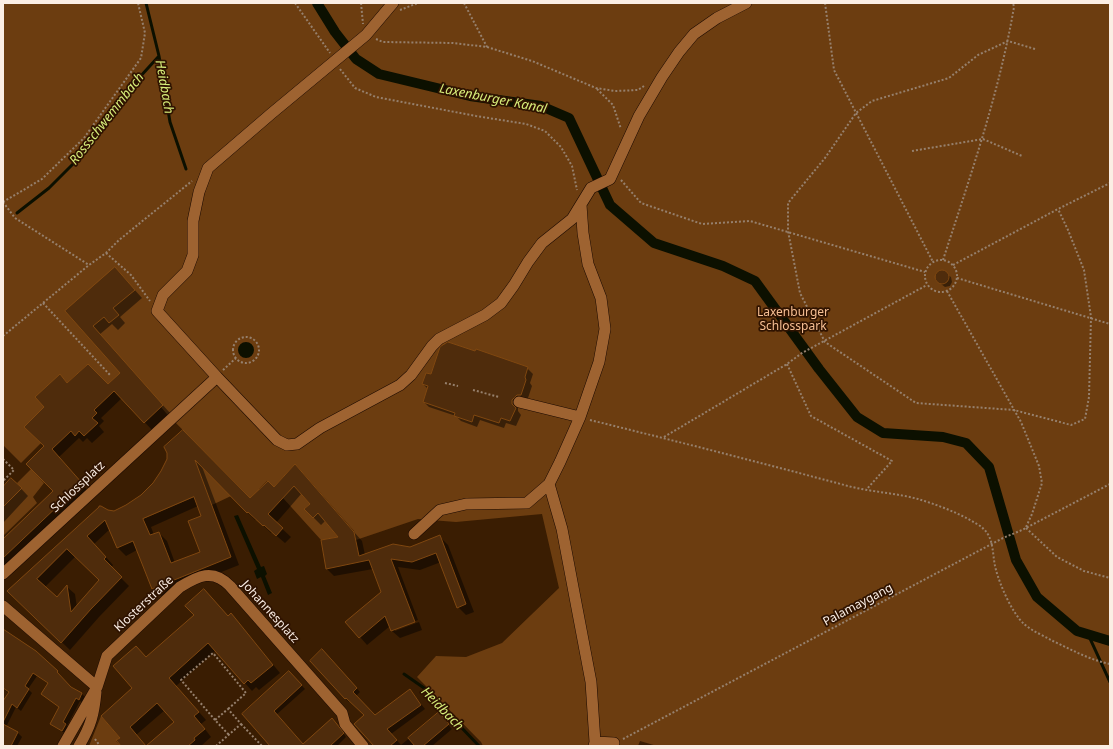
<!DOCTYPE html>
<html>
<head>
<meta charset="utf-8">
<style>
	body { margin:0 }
	#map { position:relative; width:1113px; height:749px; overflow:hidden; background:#3a1d02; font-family:"Noto Sans",sans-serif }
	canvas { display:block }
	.frame { position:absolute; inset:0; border:4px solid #fbeee4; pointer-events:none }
</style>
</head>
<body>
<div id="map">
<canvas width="1113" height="749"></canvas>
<div class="frame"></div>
</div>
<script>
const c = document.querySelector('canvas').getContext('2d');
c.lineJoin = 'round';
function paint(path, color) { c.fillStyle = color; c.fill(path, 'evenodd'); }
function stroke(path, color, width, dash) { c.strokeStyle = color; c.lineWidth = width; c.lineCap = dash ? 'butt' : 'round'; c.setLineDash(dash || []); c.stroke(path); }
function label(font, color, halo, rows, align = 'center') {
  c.font = font + ' "Noto Sans",sans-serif'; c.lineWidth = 3.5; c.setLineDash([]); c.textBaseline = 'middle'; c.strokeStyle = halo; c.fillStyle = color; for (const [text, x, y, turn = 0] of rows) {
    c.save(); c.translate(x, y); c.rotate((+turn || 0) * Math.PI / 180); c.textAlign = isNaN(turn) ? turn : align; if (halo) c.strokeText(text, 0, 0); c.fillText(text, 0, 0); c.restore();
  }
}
paint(new Path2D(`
	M3,3h1107v743h-453l-17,-5 -2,5h-155l-2,-4 -64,-65 19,-21 30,1 36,-14 57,-55 -17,-74 -86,8 -38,-3 -62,21 -2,-9 -59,-67 -21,23 -7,-6 -8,8 6,6 -9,9 -90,-91 -5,-6 2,-2 -55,-21 -20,-20 -21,19 -7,-8 -16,32 -3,36 -20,20 -18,-18z
	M195,460l36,36 -19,9z
	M31,469l13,14 -11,14 4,6 -34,33v-29l18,-19 -4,-5z
	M294,486l16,18 -6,5 9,9 5,-5 20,24 -17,3 -38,-42z
	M101,716l19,22 -4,3 5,5h-32z`), '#6c3d10');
paint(new Path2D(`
	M238 350a8 8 0 1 1 16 0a8 8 0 1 1-16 0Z
	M238,515l23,52 3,-1 3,8 -2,2 7,17 -4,2 -7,-18 -4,2 -3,-8 3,-2 -23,-53z`), '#0c1000');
paint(new Path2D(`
	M115,268l27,30 -22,19 5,6 -7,7 -6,-6 -13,11 71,78 -18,17 -30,-32 -21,20 3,3 -5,5 5,6 -12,11 -5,-5 -4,4 -4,-4 -20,19 29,34 -85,82v-33l51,-49 -8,-45 22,-62 40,2 13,-13 -55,-62z
	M942,271l9,6 1,5 -2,4 -5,1 -8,-6 -1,-5 2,-4z
	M527,368l6,6 -3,9 2,3 -5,15 -9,5v5l3,4 -5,11 -10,-3 -2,5 -24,-8 -3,7 -16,-6 -5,-5 -27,-9 -5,-5 4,-13 -5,-5 9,-8z
	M183,432l67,67 24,-11 21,-23 67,76 3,14 46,-7 29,-11 8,8 26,67 -8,3 -8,-8 -17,-45 -21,8 -22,-3 20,53 -23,9v2l24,-9 3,8 -22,8 -8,-7 -2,-5 -23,19 -20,-23 35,-30 -9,-23 -39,7 -8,-8 14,-31 -14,-17 -5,5 -16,-16 6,-5 -9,-11 -26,30 15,14 -6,6 -13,-11 -1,1 -14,-14 -2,1 -54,-56 38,101 -78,31 -8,-8 -16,-38 -11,6 -8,-8 -8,-19 -16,15 19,21 -2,3 18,18 -30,31 -29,33 -61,-59 99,-80 6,1 12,-6 15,-10 13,-12 8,-12zM198,506l5,10 -2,37 -26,10 -8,-22 -8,-8 -5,2 -3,-8zM76,556l25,25 -24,27 -2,-14 -8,-7 -10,12 -12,-12z
	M12,479l16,17 -25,27v-34z
	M228,617l10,5 42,51 -21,17 -3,-3 -4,4 -36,-41 -40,36 30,34 -5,4 10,13 -10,9h-53l27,-24 -10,-12 -29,25 10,11h-24l-1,-8 13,-50 13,-30z
	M3,629l32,23 25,23v1l11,11 11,7 3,3 -2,6 -3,-2 -13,25 2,2 -3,6 -15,-10 9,-16 -11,-24 -12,-8 -9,13 4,4 -11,18 -5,-4 -10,20 12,6 4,4 -5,9h-14v-43l6,-10 -6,-4z
	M326,655l34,37 -4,4 19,21 35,-26 4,4 11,14 -34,25 10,11 38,-31 13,15 -20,17h-57l-10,-30 -14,-15 -2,1 -4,-4z
	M289,672l16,17 -29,26 28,30 32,-22 10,14 -9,9h-65l-29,-31z`), '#0007');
stroke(new Path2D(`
	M146,3l13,53 11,66 16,47
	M17,213l32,-25 32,-32 57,-77 21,-23
	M1088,634l22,48
	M404,674l20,14 55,58`), '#0c1000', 3);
stroke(new Path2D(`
	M317,3l18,29 21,27 23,15 91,22 71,10 28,12 41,87 44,38 69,23 32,15 64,88 38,48 26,16 60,4 23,6 23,24 27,93 21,37 40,34 33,10`), '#0c1000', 10);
const building = new Path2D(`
	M115,267l20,23 -22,18 6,7 -10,8 -5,-6 -11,9 70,79 -19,18 -30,-32 -20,19 3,3 -5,5 6,5 -14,13 -5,-5 -4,5 -4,-5 -19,18 30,34 -79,75v-19l50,-48 -27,-27 18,-18 -20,-19 20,-20 -9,-10 25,-23 7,9 21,-19 20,20 12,-11 -55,-62z
	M935 277a7 7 0 1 1 14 0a7 7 0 1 1-14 0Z
	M448,342l27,9 1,-2 52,18 -3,10 1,3 -5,15h-4l-5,5v4l4,4 -6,13 -9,-3 -2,5 -25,-8 -2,7 -18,-6 1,-3 -32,-11 5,-16 -6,-2 4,-11 5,1 9,-27z
	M183,430l67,68 18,-17 6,6 21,-23 59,68 5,24 34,-12 17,3 30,-12 26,69 -9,4 -21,-55 -24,9 -21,-3 24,63 -24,9 -6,-15 -26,22 -14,-16 36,-30 -12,-32 -43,9 -5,-29 17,-3 -20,-24 -5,5 -9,-9 6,-5 -16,-18 -26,28 15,14 -7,8 -12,-11 -1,1 -15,-14 -1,1 -52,-53 36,97 -79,32 -19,-48 -16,7 -12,-28 -18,16 19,21 -2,2 18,18 -31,32 -30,34 -54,-52 92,-84v-1h2l7,4 6,1 12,-6 15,-10 12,-12 8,-12 6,-12v-6l-3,-6zM194,497l7,19 -13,5 12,31 -29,11 -12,-31 -9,3 -7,-16zM67,549l32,31 -28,32 -4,-27 -10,12 -20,-18z
	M11,478l11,10 -19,19v-20z
	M204,589l24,27 3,-3 42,52 -22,18 -3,-3 -4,4 -36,-41 -39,35 30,34 -5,4 11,13 -11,9 1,2 -7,6h-42l28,-24 -17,-19 -27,24 16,19h-25l-5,-6 4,-2 -19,-22 31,-28 -19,-22 23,-20 10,11 48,-42 -9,-9z
	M3,629l33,22 22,20 -1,1 14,15 11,6 -3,7 -3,-2 -13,24 3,2 -4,7 -12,-7 9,-17 -18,-13 7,-11 -15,-10 -8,13 4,3 -12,19 -5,-4 -9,18v-21l6,-9 -6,-4z
	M322,649l35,39 -4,4 22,23 35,-26 11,16 -34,24 10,11 -7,6h-16l-20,-22 10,-9 -18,-17 -1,1 -35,-38z
	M289,671l13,14 -28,26 29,33 29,-26 12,15 -14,13h-60l-28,-32z
	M439,712l10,12 -26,22h-8l-7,-8z
	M3,724l15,8 -7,14h-8z`);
paint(building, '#4f2c0c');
stroke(building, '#7f4710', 1);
const minor = new Path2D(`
	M393,3l-27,32 -94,78 -64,55 -9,24 -6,29v34l-6,16 -24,24 -6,16 60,66 60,63 10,5 10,-1 23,-16 80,-43 11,-10 21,-29 7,-7 46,-24 16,-12 13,-18 14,-23 14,-19 30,-24 19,-31 19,-9 29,-63 23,-39 17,-25 15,-18 23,-16 29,-15
	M581,205l2,28 5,31 13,34 4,31 -6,33 -19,55 -20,45 -11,22 13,45 29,153 4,60 -1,4
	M519,402l61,15
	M414,534l26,-24 26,-6 61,-1 22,-19
	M3,574l214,-197
	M3,606l94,81
	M595,742l19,1
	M63,746l34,-59 10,-31 73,-69c18,-11 33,-19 50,-1l112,127 3,11 18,22
	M79,746c12,-20 15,-32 17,-54`);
stroke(minor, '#1a0900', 12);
stroke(new Path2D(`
	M295,3l35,50
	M361,3l2,21
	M464,3l23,44
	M825,3l9,67 99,192
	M400,10l18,-7
	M376,39l7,3 70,1 34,4 45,14 64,27 19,3 23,-1 6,-4
	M1035,49l-27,-8 -30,14 -29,23 -77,23 -16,12 -31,45 -37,45v28l12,62 25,49 91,61 98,7 57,15 14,-6 4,-22 2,-80 -7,-47 -16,-40 -10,-21
	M340,69l15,19 21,9 100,19 50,8 19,7 16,16 11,19 5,24
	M597,89l16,16 8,24
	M912,151l71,-12 39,17
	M621,180l20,23 61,21 48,-3 175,51
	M3,202l39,-23 42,-41 57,-80 4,-25 -7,-30
	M3,202l12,16 74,47
	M106,253l25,22 19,26
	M943,260c27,-83 56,-166 71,-253l-1,-4
	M925 276a16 16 0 1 1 32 0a16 16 0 1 1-32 0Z
	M953,265l105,-56 52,-26
	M957,278l153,46
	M947,291l74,131 18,44 3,17 -10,31 -6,13
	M43,303l67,72
	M3,336l86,-71 17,-12 13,-13 73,-59
	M233 350a13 13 0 1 1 26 0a13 13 0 1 1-26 0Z
	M787,364l24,52 81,45 -26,29
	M223,370l13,-12
	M445,383l13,3
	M473,390l26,7
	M590,420c86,21 172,43 258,66 23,6 48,7 70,13 20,6 41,14 59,25 19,11 14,28 19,46 4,15 16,43 28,54 8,7 20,12 29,17 19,9 37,19 57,23
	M664,437l123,-73 15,-11 125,-68
	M3,459l11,11 -11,11
	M1026,528l31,29 27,14 26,7
	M215,720l-34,-40 32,-27 33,40 -18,16
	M241,724l21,22
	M95,739l5,7
	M623,739l380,-201 19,-8 88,-46
	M216,746l25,-22 -13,-15 -13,11 14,15`), '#96806d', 2, [2, 2]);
stroke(minor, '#9e6331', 11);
label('12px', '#f7bf93', '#2f1300', [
	["Laxenburger",793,313],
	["Schlosspark",793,327]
]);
label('12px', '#fbeee4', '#2f1300', [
	["Schlossplatz",78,487,-43],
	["Klosterstraße",144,604,-43],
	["Palamaygang",858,605,-28],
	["Johannesplatz",270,612,48]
]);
label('italic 13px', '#d7ee7a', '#2f1300', [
	["Heidbach",164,87,80],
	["Laxenburger Kanal",493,99,11],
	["Rossschwemmbach",107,119,-52],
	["Heidbach",442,709,46]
]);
</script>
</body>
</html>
